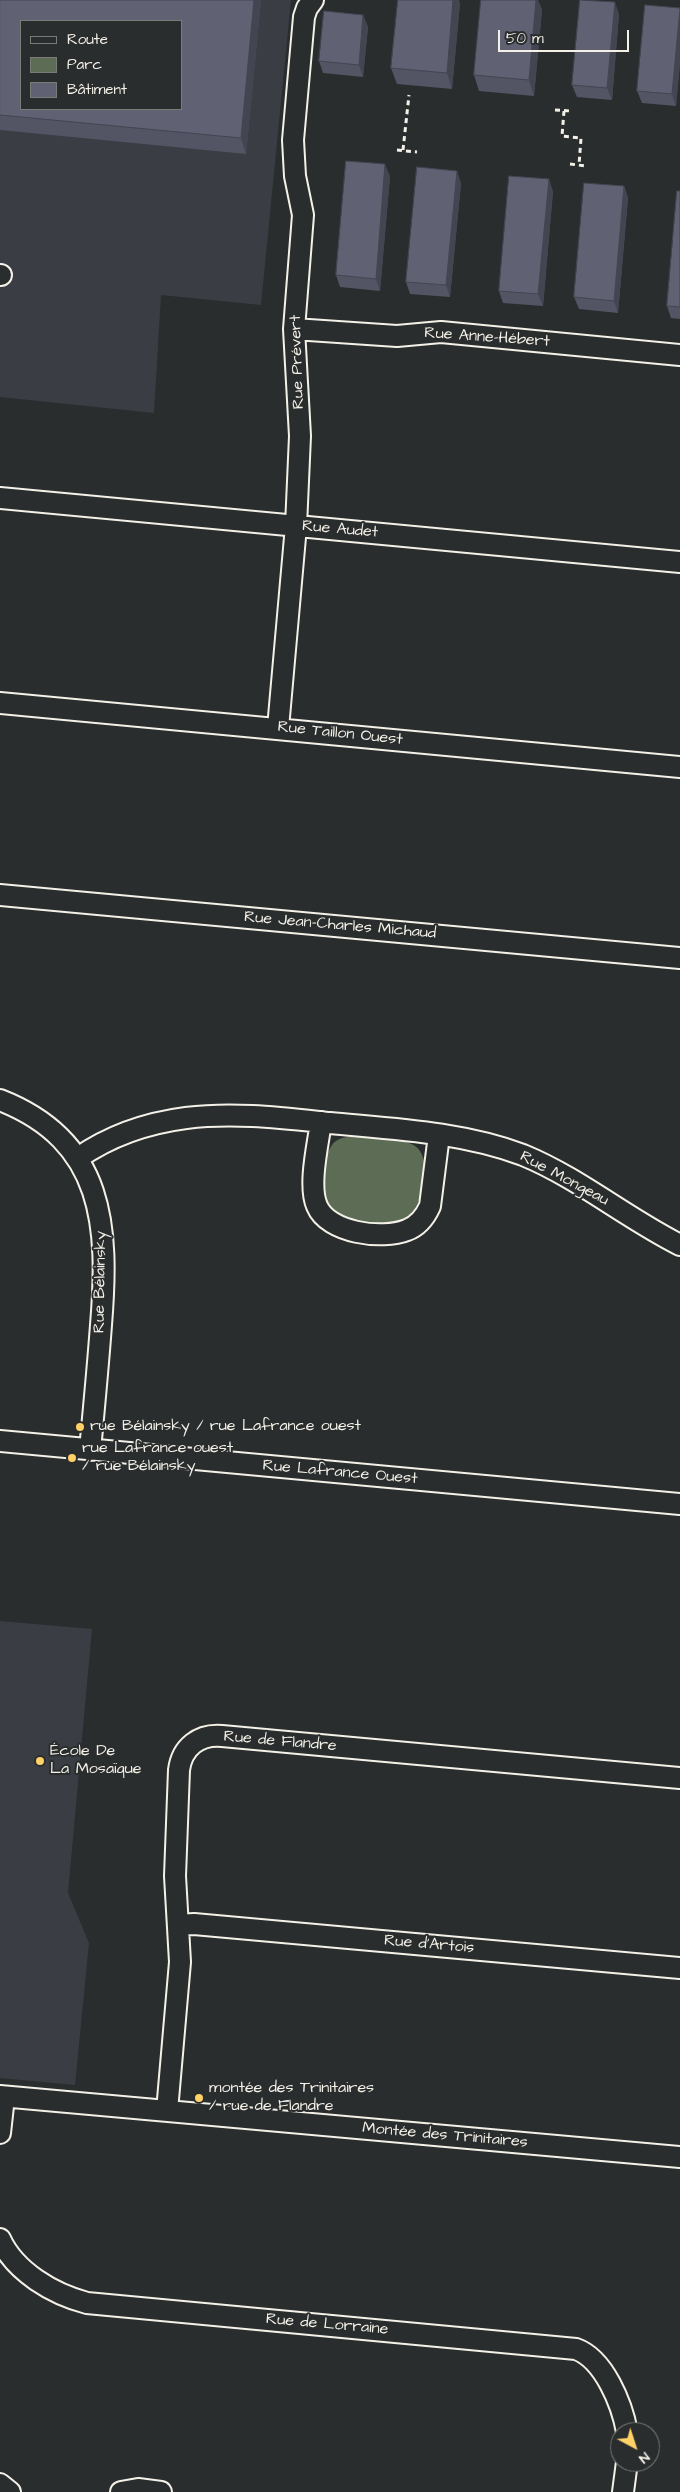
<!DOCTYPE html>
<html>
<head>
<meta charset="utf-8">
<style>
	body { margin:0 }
	#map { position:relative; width:680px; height:2492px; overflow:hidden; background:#2a2d2e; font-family:"Architects Daughter",sans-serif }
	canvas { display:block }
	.legend { position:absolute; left:20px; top:20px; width:162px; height:90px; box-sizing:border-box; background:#2a2d2e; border:1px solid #7b7b78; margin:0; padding:6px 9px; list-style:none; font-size:15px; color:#f4f1e8 }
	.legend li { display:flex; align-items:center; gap:10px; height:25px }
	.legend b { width:25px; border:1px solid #7b7b78 }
	.north { position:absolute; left:610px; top:2422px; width:50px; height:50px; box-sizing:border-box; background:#2a2d2e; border:1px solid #7b7b78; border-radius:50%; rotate:140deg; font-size:14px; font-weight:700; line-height:20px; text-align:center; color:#f4f1e8 }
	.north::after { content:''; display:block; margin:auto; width:18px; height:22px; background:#ffd166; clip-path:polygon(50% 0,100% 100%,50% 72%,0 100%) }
	.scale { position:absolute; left:498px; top:30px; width:131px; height:22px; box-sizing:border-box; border:2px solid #f4f1e8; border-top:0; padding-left:6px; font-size:15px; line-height:18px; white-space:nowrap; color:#f4f1e8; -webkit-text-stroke:4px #2a2d2e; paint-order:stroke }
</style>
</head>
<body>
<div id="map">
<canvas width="680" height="2492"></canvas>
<ul class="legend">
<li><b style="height:6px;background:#2a2d2e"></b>Route</li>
<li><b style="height:14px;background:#5d6c54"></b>Parc</li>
<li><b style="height:14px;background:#606274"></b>Bâtiment</li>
</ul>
<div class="north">N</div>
<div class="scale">50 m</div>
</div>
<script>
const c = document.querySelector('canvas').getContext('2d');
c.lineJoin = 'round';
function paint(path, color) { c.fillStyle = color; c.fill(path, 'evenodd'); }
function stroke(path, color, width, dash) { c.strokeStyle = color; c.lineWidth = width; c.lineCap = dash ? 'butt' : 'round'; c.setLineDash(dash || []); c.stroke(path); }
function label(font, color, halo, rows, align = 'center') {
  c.font = font + ' "Architects Daughter",sans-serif'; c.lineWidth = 4; c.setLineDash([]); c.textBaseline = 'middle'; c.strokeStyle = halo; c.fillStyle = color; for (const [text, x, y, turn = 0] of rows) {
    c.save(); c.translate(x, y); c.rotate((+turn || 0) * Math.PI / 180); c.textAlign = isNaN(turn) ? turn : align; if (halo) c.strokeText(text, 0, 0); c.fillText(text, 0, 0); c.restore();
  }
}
paint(new Path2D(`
	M0,0h291l-30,305 -100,-10 -7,118 -154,-16zM21,21h160v88h-160z
	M0,1621l92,8 -24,264 21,50 -14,142 -75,-7z`), '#3a3d43');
paint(new Path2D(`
	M359,1136c13,2 45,2 56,10 22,15 6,79 -25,79 -14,0 -36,0 -49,-7 -4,-3 -14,-11 -16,-16 -5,-13 -2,-53 11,-61 7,-5 15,-4 23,-5z`), '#5d6c54');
const minor = new Path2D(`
	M0,275h1
	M294,329l103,7 44,-4 239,23
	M0,498l680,64
	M0,703l680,64
	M278,728l18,-202 4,-90 -6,-107 9,-114 -8,-39 -2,-36 11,-123 3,-9 6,-8
	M0,895l680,63
	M0,1100c105,41 109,127 101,225 -3,41 -7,83 -11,125
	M321,1122c-3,22 -13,64 -4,84 11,27 65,34 90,24 11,-4 18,-13 23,-24l9,-71
	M78,1158c33,-23 69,-35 108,-40 48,-6 96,0 144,5 63,6 132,9 193,32 56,23 103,63 157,90
	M0,1441l680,63
	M178,1925l16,-1 486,44
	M0,2096l680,61
	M167,2111l13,-149 -5,-86 4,-106c3,-23 20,-36 43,-34l458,42
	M0,2133l4,-36
	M0,2239c15,33 53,55 87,64l489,46c28,10 46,55 51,83
	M0,2484l10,8
	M121,2492l17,-3 23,3
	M623,2492l4,-30`);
stroke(minor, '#f4f1e8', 24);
stroke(new Path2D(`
	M555,110l16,1
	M564,111l-2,25 19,2 -2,27
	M397,150l20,2
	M403,150l6,-55
	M570,164l16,2`), '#f4f1e8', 3, [5, 4]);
stroke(minor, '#2a2d2e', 20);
paint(new Path2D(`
	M0,0h261l-15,154 -246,-24z
	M481,0h57l4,10 -8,86 -55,-5 -5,-16z
	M460,3l-8,86 -55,-5 -6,-16z
	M680,8v55l-4,43 -34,-3 -5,-12z
	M619,14l-7,86 -35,-3 -5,-12z
	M363,15l5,12 -5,50 -40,-4 -4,-12z
	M390,176l-10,115 -40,-4 -4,-12z
	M461,183l-11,114 -40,-3 -4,-12z
	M624,186l4,12 -10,115 -39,-4 -5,-12z
	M553,191l-10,115 -40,-3 -4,-12z
	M680,191v128l-9,-1 -4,-12z`), '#535464');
paint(new Path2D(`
	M254,0h7l-15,154 -5,-16z
	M453,0h6l1,3 -8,86 -5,-16z
	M536,0h2l4,10 -8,86 -5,-16z
	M615,2l4,12 -7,86 -5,-12z
	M680,8v55l-4,43 -4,-12z
	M363,15l5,12 -5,50 -4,-12z
	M385,164l5,12 -10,115 -4,-12z
	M457,171l4,12 -11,114 -4,-12z
	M549,179l4,12 -10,115 -5,-12z
	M624,186l4,12 -10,115 -4,-12z`), '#434551');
const building = new Path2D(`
	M0,0h254l-13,138 -241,-23zM21,21h160v88h-160z
	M398,0h55l-6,73 -56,-5z
	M481,0h55l-7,80 -55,-5z
	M580,0l35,2 -8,86 -35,-3z
	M645,5l35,3 -8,86 -35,-3z
	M324,11l39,4 -4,50 -40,-4z
	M346,161l39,3 -9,115 -40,-4z
	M417,167l40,4 -11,114 -40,-3z
	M509,176l40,3 -11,115 -39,-3z
	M584,183l40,3 -10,115 -40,-4z
	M677,191h3v116l-13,-1z`);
paint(building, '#606274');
stroke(building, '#434551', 1);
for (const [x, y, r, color] of [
	[80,1427,5,"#ffd166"],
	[72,1458,5,"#ffd166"],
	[40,1761,5,"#ffd166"],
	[199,2098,5,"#ffd166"]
]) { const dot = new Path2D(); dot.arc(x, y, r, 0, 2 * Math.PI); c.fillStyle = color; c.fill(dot); stroke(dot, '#2a2d2e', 2); }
label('16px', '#f4f1e8', '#2a2d2e', [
	["Rue Anne-Hébert",487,338,4],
	["Rue Prévert",298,362,-92],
	["Rue Audet",340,530,5],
	["Rue Taillon Ouest",340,734,6],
	["Rue Jean-Charles Michaud",340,926,5],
	["Rue Mongeau",564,1179,28],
	["Rue Bélainsky",101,1282,-89],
	["Rue Lafrance Ouest",340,1473,5],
	["Rue de Flandre",280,1742,5],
	["Rue d'Artois",429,1945,5],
	["Montée des Trinitaires",445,2136,5],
	["Rue de Lorraine",327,2325,5]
]);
label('16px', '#f4f1e8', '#2a2d2e', [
	["rue Bélainsky / rue Lafrance ouest",90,1427],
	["rue Lafrance ouest",82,1449],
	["/ rue Bélainsky",82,1467],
	["École De",50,1752],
	["La Mosaïque",50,1770],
	["montée des Trinitaires",209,2089],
	["/ rue de Flandre",209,2107]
], 'left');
</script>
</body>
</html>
